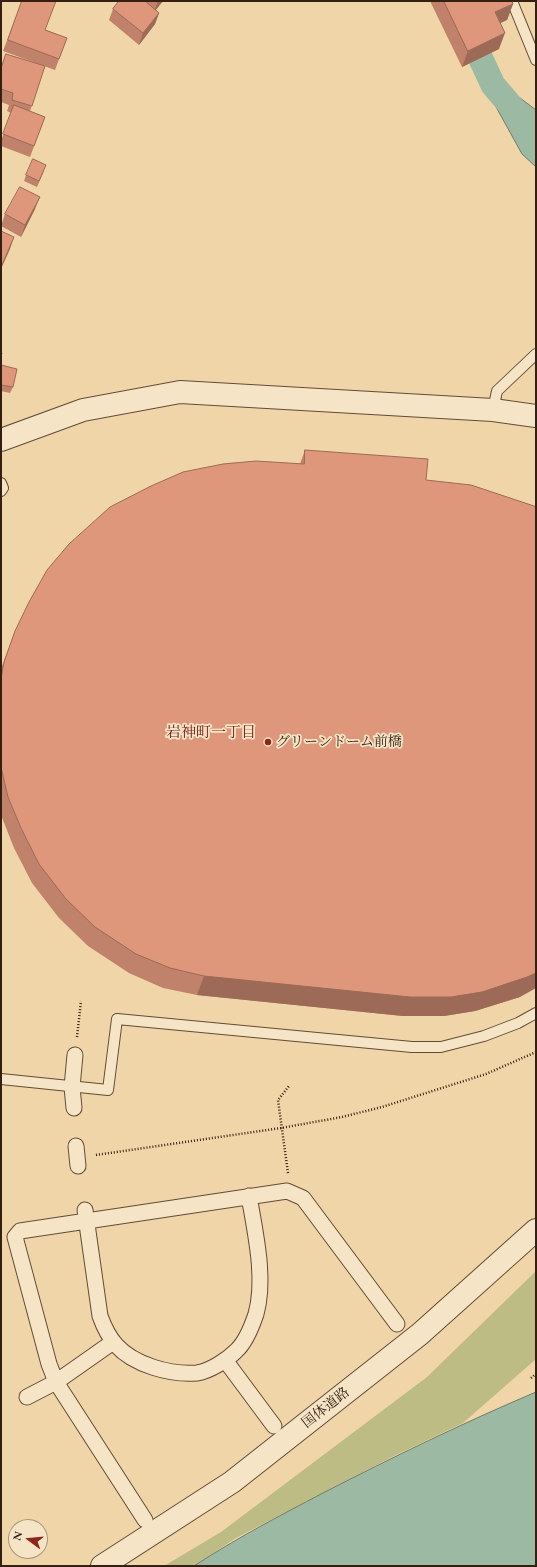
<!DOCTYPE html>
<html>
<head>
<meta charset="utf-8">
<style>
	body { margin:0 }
	#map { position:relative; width:537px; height:1567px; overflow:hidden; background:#f0d5a8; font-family:"EB Garamond",serif }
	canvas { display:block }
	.frame { position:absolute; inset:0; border:2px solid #341f10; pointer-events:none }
	.north { position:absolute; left:8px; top:1519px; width:40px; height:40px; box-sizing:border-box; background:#f5e4c6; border:1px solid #a8957d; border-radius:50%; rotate:286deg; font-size:11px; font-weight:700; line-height:16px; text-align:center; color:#341f10 }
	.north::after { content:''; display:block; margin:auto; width:14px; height:18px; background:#8f2418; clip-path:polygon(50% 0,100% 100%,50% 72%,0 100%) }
</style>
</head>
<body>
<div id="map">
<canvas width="537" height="1567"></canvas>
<div class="frame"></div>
<div class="north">N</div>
</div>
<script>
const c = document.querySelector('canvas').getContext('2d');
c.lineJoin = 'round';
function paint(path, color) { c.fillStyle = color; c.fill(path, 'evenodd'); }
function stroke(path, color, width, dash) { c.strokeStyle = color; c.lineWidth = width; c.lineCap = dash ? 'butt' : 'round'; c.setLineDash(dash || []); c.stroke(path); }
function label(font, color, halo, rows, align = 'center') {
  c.font = font + ' "EB Garamond","Noto Serif JP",serif'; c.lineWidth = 3.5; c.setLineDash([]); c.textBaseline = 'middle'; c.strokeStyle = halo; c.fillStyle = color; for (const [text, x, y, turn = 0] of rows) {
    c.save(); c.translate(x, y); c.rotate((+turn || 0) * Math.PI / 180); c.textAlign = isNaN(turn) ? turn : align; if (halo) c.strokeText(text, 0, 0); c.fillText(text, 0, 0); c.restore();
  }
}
paint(new Path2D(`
	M536,1271v88l-73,64 -69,33 -158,82 -42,28h-30l57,-34 206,-155z`), '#bdbc85');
const water = new Path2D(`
	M499,82l37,28v57l-14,-13 -37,-67z
	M536,1392v174h-342c41,-27 85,-50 129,-73 70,-36 140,-70 213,-101z`);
paint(water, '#9bb9a3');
stroke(water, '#727b68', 1);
stroke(new Path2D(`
	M454,1l39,84 43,50`), '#9bb9a3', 25);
const service = new Path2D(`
	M512,1l24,59
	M493,410l4,-19 39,-37
	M1,483l2,5 -2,3
	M1,1079l107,11 9,-71 295,28h29l43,-11 34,-13 18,-10`);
const pedestrian = new Path2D(`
	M74,1108l-2,-21 3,-32
	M76,1146l2,20
	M85,1210l15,106c4,11 8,20 16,29 18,20 54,30 81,28 13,-2 30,-13 39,-22 10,-9 16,-25 20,-37 10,-36 -1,-82 -7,-118
	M225,1360l49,66
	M27,1397l29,-15 57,-40
	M145,1520l-89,-138 -7,-18 -34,-127 5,-6 267,-40 16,7 94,126`);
const tertiary = new Path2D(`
	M1,440l82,-30 97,-18 313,18 43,6
	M102,1566l130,-84 188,-148 116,-104`);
stroke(service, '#634c36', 12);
stroke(pedestrian, '#634c36', 17);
stroke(tertiary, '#634c36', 24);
stroke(new Path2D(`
	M1,354l2,1
	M77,1037l4,-36
	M96,1155l185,-27 61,-11 40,-10 104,-33 50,-22
	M288,1173l-10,-73 11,-14
	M531,1378l5,-4`), '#341f10', 2.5, [1, 2]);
stroke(service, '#f5e4c6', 10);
stroke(pedestrian, '#f5e4c6', 15);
stroke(tertiary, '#f5e4c6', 22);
paint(new Path2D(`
	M22,1l24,29 21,8 -12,32 -52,-19z
	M119,1h44l-7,9 3,3 -4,11 -16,21 -30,-25 4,-11z
	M430,1h82l1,3 -6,16 -7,3 -1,26 -37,18z
	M6,54l39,12 -15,45 15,6 -15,40 -29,-11v-5l10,-28 -4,-2 2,-6 -8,-3v-35z
	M44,171l-7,16 -13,-6 2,-6z
	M35,209l-14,28 -20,-11 4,-12z
	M1,365l12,22 -3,6 -9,-2z
	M305,450l121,30 94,517 -45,14 -31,5h-41l-206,-21 -34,-7 -34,-15 -41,-27 -29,-28 -27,-35 -18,-35 -13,-33v-146l14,-38 285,-167z`), '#c0826a');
paint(new Path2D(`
	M158,1h5l-9,11z
	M513,4l-6,16 -18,8 6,-16z
	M159,13l-4,11 -16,21 4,-12z
	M505,33l-6,16 -37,18 6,-16z
	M40,197l-5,12 -14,28 4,-12z
	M14,237l-4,12 -9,20v-2z
	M536,973v15l-16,9 -45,14 -31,5h-41l-206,-21 7,-19z`), '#9c6a56');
const building = new Path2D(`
	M22,1h34l-11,29 22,8 -8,21 -51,-19z
	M119,1h26l14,12 -16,20 -30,-24z
	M444,1h68l1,3 -18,8 10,21 -37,18z
	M6,54l39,12 -13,40 -20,-6 1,-7 -12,-4v-20z
	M14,105l31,12 -11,29 -31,-12z
	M33,159l13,6 -7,16 -13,-6z
	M20,187l20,10 -15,28 -20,-11z
	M1,231l13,6 -13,30z
	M1,365l16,4 -4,18 -12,-2z
	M305,450l123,9 -2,21 45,5 63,21 2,1v466l-9,4 -45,15 -31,5h-41l-206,-21 -34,-8 -34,-14 -41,-27 -29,-28 -27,-35 -18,-36 -13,-31 -7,-30v-88l3,-17 11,-31 14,-29 18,-32 22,-26 41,-37 41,-21 32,-14 40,-8 33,-3 48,3z`);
paint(building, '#df977b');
stroke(building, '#9c6a56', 1);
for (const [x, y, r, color] of [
	[268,742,4,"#8f2418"]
]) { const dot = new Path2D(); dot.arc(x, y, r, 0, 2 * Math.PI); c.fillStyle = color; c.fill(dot); stroke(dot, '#f5e4c6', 1.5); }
label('14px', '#341f10', '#f5e4c6', [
	["グリーンドーム前橋",276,742]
], 'left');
label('14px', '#341f10', '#f5e4c6', [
	["国体道路",326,1408,-38]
]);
label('15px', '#7a1f14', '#f5e4c6', [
	["岩神町一丁目",211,733]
]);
</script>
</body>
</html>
